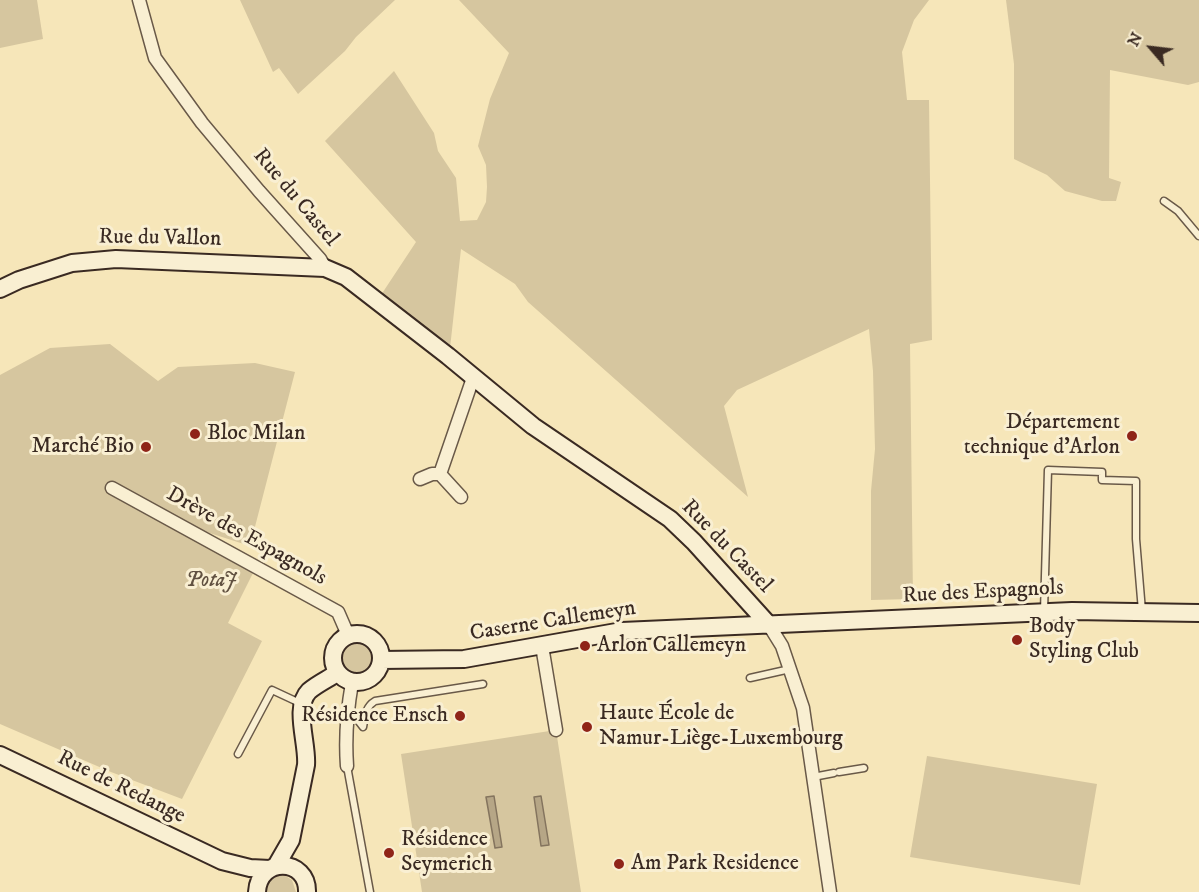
<!DOCTYPE html>
<html>
<head>
<meta charset="utf-8">
<style>
	body { margin:0 }
	#map { position:relative; width:1199px; height:892px; overflow:hidden; background:#f6e6b9; font-family:"IM FELL DW Pica",serif }
	canvas { display:block }
	.north { position:absolute; left:1121px; top:18px; width:60px; height:60px; -webkit-text-stroke:4px #f9efd2; paint-order:stroke; rotate:298deg; font-size:16px; font-weight:700; line-height:24px; text-align:center; color:#3a2a22 }
	.north::after { content:''; display:block; margin:auto; width:21px; height:27px; background:#3a2a22; clip-path:polygon(50% 0,100% 100%,50% 72%,0 100%) }
</style>
</head>
<body>
<div id="map">
<canvas width="1199" height="892"></canvas>
<div class="north">N</div>
</div>
<script>
const c = document.querySelector('canvas').getContext('2d');
c.lineJoin = 'round';
function paint(path, color) { c.fillStyle = color; c.fill(path, 'evenodd'); }
function stroke(path, color, width, dash) { c.strokeStyle = color; c.lineWidth = width; c.lineCap = dash ? 'butt' : 'round'; c.setLineDash(dash || []); c.stroke(path); }
function label(font, color, halo, rows, align = 'center') {
  c.font = font + ' "IM FELL DW Pica",serif'; c.lineWidth = 6; c.setLineDash([]); c.textBaseline = 'middle'; c.strokeStyle = halo; c.fillStyle = color; for (const [text, x, y, turn = 0] of rows) {
    c.save(); c.translate(x, y); c.rotate((+turn || 0) * Math.PI / 180); c.textAlign = isNaN(turn) ? turn : align; if (halo) c.strokeText(text, 0, 0); c.fillText(text, 0, 0); c.restore();
  }
}
paint(new Path2D(`
	M0,0h37l6,39 -43,9z
	M240,0h155l-39,37 -11,14 -47,43 -19,-26 -6,4z
	M459,0h470l-15,20 -12,32 5,48h22l3,240 -22,4 3,255 -42,1v-109l4,-42 -2,-78 -4,-42 -132,61 -13,16 24,91 -220,-195 -13,-18 -54,-35 -11,99 -69,-53 35,-53 -91,-101 69,-70 40,62 4,18 18,27 4,43 17,-1 9,-18 1,-15 -1,-22 -8,-19 12,-47 19,-46z
	M1006,0h193v82l-11,3 -78,-15 -1,108 12,4 -5,19h-14l-37,-10 -18,-16 -33,-16v-95z
	M110,344l48,37 20,-14 77,-4 40,9 -45,174 -112,-36 116,61 -26,52 34,18 -80,158 -71,-27 -111,-48v-349l50,-27z
	M340 659a16 16 0 1 1 32 0a16 16 0 1 1-32 0Z
	M556,730l25,162h-159l-21,-138z
	M927,756l170,28 -17,101 -170,-28z
	M279,875h5l8,5 4,12h-32c2,-9 5,-15 15,-17z`), '#d6c69f');
const water = new Path2D(`
	M494,796l8,51 -7,1 -9,-51z
	M541,796l8,49 -8,1 -7,-49z`);
paint(water, '#b6a686');
stroke(water, '#84745e', 1.5);
const lane = new Path2D(`
	M1164,201l14,10 21,25
	M1044,611l4,-141 54,2v8l34,1v58l6,72
	M750,678l40,-9
	M350,710l13,17c2,-10 2,-20 12,-26l108,-17
	M238,754l34,-64 30,14
	M347,766l23,126
	M839,772l25,-4
	M813,777l21,-4`);
const street = new Path2D(`
	M139,0l16,58 47,65 57,68 61,68 5,9
	M420,479l12,-5h8
	M112,488l226,124 10,23
	M461,497l-21,-23 33,-96
	M769,625l13,21 21,62 27,184
	M542,646l14,84
	M347,766c-2,-28 0,-55 5,-83`);
const secondary = new Path2D(`
	M0,289l19,-9 53,-17 44,-4 209,9 21,9 102,79 85,70 137,93 24,23 75,83
	M333 658a24 24 0 1 1 48 0a24 24 0 1 1-48 0Z
	M381,660l83,-1 158,-28 450,-20 127,2
	M0,755l222,106 28,7 20,1
	M276,866l15,-26 15,-75c2,-21 -13,-58 3,-74 8,-7 19,-12 28,-18
	M257,892c2,-36 51,-34 50,0`);
stroke(lane, '#695948', 9);
stroke(street, '#695948', 15);
stroke(secondary, '#3a2a22', 20);
stroke(lane, '#f9efd2', 6);
stroke(street, '#f9efd2', 12);
stroke(secondary, '#f9efd2', 16);
for (const [x, y, r, color] of [
	[195,434,6,"#8f2418"],
	[1132,436,6,"#8f2418"],
	[146,447,6,"#8f2418"],
	[1017,640,6,"#8f2418"],
	[585,646,6,"#8f2418"],
	[460,716,6,"#8f2418"],
	[587,727,6,"#8f2418"],
	[389,853,6,"#8f2418"],
	[619,864,6,"#8f2418"]
]) { const dot = new Path2D(); dot.arc(x, y, r, 0, 2 * Math.PI); c.fillStyle = color; c.fill(dot); stroke(dot, '#f9efd2', 2); }
label('22px', '#3a2a22', '#f9efd2', [
	["Rue du Castel",295,198,50],
	["Rue du Vallon",160,239,1],
	["Drève des Espagnols",246,537,29],
	["Rue du Castel",726,547,46],
	["Rue des Espagnols",983,593,-3],
	["Caserne Callemeyn",553,622,-9],
	["Rue de Redange",121,788,26]
]);
label('22px', '#3a2a22', '#f9efd2', [
	["Département",1120,423,"right"],
	["technique d'Arlon",1120,448,"right"],
	["Bloc Milan",207,434],
	["Marché Bio",134,447,"right"],
	["Body",1029,627],
	["Styling Club",1029,652],
	["Arlon Callemeyn",597,646],
	["Haute École de",599,714],
	["Namur-Liège-Luxembourg",599,739],
	["Résidence Ensch",448,716,"right"],
	["Résidence",401,840],
	["Seymerich",401,865],
	["Am Park Residence",631,864]
], 'left');
label('italic 22px', '#615141', '#f9efd2', [
	["PotaJ",211,581]
]);
</script>
</body>
</html>
